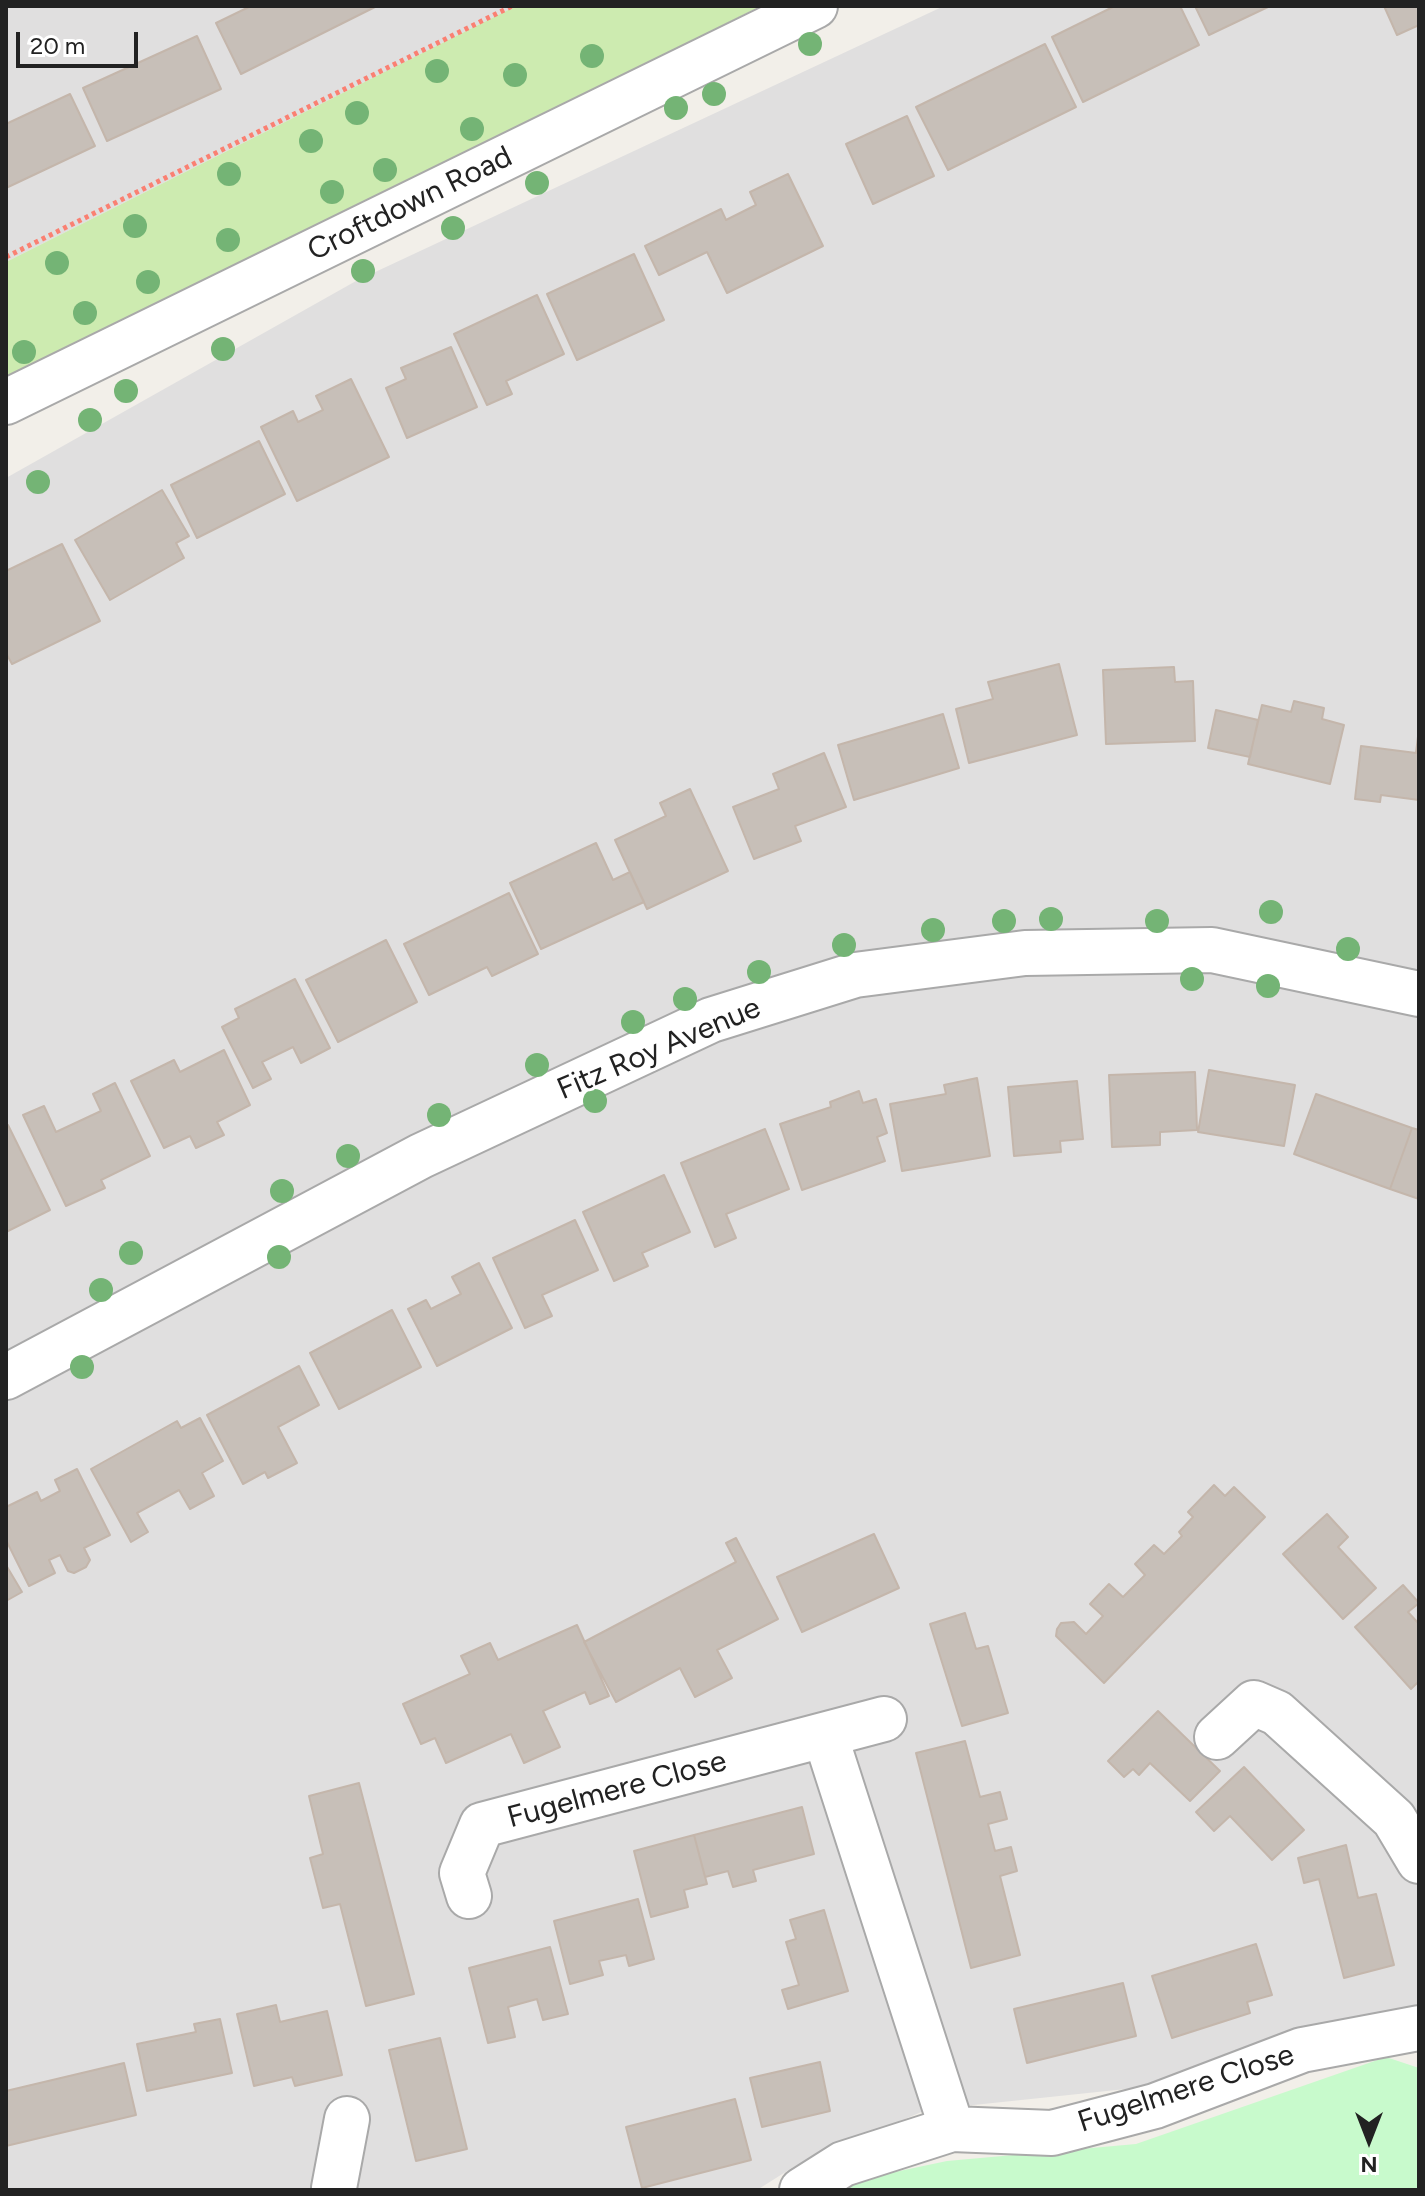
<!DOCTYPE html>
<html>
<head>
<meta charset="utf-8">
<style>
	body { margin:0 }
	#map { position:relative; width:1425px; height:2196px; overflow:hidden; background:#f2efe9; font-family:Figtree,sans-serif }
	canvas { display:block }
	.frame { position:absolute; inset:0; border:8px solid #222; pointer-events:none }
	.north { position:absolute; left:1329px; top:2100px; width:80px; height:80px; -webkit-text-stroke:6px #fff; paint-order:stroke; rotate:180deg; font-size:22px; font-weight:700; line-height:32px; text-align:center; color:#222 }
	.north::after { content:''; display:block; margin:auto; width:28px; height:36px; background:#222; clip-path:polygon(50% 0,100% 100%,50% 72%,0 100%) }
	.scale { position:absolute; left:16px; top:32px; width:122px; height:36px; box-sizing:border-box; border:4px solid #222; border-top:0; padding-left:10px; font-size:24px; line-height:28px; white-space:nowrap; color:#222; -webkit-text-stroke:6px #fff; paint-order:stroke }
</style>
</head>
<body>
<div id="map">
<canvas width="1425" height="2196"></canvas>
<div class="frame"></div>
<div class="north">N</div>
<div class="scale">20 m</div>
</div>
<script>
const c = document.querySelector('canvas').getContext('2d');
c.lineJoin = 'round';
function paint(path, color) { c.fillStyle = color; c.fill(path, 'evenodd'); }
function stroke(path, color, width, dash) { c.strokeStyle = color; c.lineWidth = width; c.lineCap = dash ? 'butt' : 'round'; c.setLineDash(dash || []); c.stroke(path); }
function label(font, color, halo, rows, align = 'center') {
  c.font = font + ' Figtree,sans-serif'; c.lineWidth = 6; c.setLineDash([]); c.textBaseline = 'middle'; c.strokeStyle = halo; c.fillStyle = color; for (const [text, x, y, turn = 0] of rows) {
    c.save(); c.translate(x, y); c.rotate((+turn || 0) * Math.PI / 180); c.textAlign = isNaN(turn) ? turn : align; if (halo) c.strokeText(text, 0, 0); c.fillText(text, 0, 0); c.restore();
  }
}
paint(new Path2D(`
	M6,6h510l-510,256z
	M944,6h475v2009l-274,72 -219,23 -131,56 -38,24h-751v-1712l350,-197z`), '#e0dfdf');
paint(new Path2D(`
	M516,6h245l-755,375v-119z`), '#cdebb0');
paint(new Path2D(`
	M1386,2057l33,11v122h-576l9,-9 95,-20 189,-17z`), '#c8facc');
const building = new Path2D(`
	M251,6h126l-136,68 -25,-51z
	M1115,6h65l19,39 -116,57 -31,-65z
	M1195,6h75l-61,29z
	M1384,6h35v19l-22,10z
	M197,36l24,53 -114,52 -24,-53z
	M1045,44l31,63 -128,63 -32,-63z
	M70,94l25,52 -89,42v-64z
	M907,116l27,60 -61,28 -27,-60z
	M788,174l35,72 -96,47 -20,-41 -48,23 -14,-29 76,-37 5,11 30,-15 -6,-13z
	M634,254l30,66 -87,40 -30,-66z
	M537,295l27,59 -58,27 6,13 -25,11 -33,-71z
	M451,347l26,60 -70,31 -21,-50 20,-9 -5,-11z
	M351,379l38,78 -92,44 -36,-74 32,-16 5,11 25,-12 -7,-14z
	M259,441l26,53 -88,44 -26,-53z
	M162,490l27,46 -13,7 8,15 -74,42 -35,-60z
	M62,544l38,77 -88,43 -6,-11v-82z
	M1059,664l18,71 -108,28 -13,-54 37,-10 -5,-17z
	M1174,667l1,15 18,-1 2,60 -89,3 -3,-74z
	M1294,701l30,7 -2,11 22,6 -14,59 -82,-20 14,-59 29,7z
	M1216,710l42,10 -8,37 -42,-9z
	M943,714l16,54 -105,32 -16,-55z
	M1419,728v72l-38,-5 -1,7 -25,-3 6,-53 55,7z
	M824,753l22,54 -51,19 6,15 -47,18 -21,-52 46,-18 -6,-15z
	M690,789l38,82 -81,38 -32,-69 51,-24 -6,-13z
	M596,843l17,37 17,-8 14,30 -103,47 -31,-66z
	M509,893l29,61 -46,22 -5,-9 -58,28 -25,-51z
	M386,940l31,62 -79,40 -32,-62z
	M295,979l35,69 -29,15 -8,-16 -31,15 9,17 -18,9 -31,-61 17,-9 -4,-9z
	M224,1050l26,55 -33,17 7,13 -28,13 -6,-12 -26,12 -33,-67 43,-21 6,12z
	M1209,1070l86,15 -11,61 -86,-14z
	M1195,1072l2,58 -37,2v13l-48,2 -3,-72z
	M977,1078l13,78 -88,15 -12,-67 56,-10 -2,-9z
	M1077,1081l6,58 -23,2 1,11 -47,4 -6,-69z
	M115,1083l35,73 -49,24 4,8 -39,18 -43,-91 21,-9 12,26 45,-21 -8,-17z
	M859,1091l4,12 13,-4 11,34 -10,4 8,24 -83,29 -22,-66 51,-17 -1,-5z
	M1316,1094l96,34 -22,61 -96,-35z
	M8,1125l42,85 -44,22v-106z
	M1412,1128l7,2v69l-29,-10z
	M765,1129l24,60 -63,25 10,24 -21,9 -34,-84z
	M664,1175l26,57 -48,21 6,13 -34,15 -31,-69z
	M575,1220l23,50 -56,25 10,21 -27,12 -32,-70z
	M479,1263l33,65 -75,38 -29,-57 18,-9 5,9 30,-15 -9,-17z
	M392,1310l29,57 -82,42 -29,-56z
	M299,1366l20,39 -41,22 19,36 -29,15 -3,-6 -22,12 -36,-69z
	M200,1418l23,43 -21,12 12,23 -24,13 -11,-19 -42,23 11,19 -17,10 -40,-73 86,-48 4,7z
	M77,1469l33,66 -26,13 6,12 -4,7 -12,6 -6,-2 -8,-16 -11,5 6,13 -26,13 -23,-46v-33l31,-15 4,9 19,-10 -5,-11z
	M1214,1485l11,11 9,-9 31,30 -161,166 -48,-47 1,-7 4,-6 13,-1 12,12 17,-18 -13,-12 19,-20 14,13 22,-22 -10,-11 19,-19 10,9 18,-18 -3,-4 14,-15 -5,-5z
	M1327,1514l21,23 -10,10 38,41 -33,31 -60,-65z
	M874,1534l25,54 -97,44 -25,-55z
	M736,1538l42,81 -61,31 15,28 -37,19 -15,-29 -64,34 -32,-60 152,-80 -10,-19z
	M6,1565l16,27 -16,9z
	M1403,1585l16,18 -11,9 11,12v57l-8,8 -56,-62z
	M965,1613l11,36 12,-3 20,67 -46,13 -32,-102z
	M577,1625l32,71 -19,8 -5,-12 -42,19 17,36 -36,16 -13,-29 -65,29 -11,-25 -14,6 -18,-40 67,-30 -9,-18 29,-13 8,17z
	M1158,1711l62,60 -30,30 -40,-38 -11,12 -6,-6 -9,8 -16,-16z
	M965,1741l15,56 20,-5 7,27 -19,5 7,27 16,-4 6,24 -17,5 20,79 -49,13 -55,-215z
	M1244,1767l60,63 -32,30 -42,-44 -16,15 -18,-19z
	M359,1783l55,211 -48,12 -26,-102 -17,4 -13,-50 13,-4 -14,-58z
	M802,1807l12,47 -61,16 3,11 -23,6 -5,-16 -23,6 -11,-42z
	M694,1835l13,49 -23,6 4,17 -37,10 -17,-66z
	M1346,1845l12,53 18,-4 18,71 -50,13 -25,-99 -15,4 -6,-25z
	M638,1899l16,60 -25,7 -3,-11 -27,6 4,14 -33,9 -16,-63z
	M824,1910l24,81 -60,18 -6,-19 17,-5 -13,-43 10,-3 -6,-19z
	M1256,1944l16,51 -25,7 3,11 -78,25 -20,-62z
	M550,1947l18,67 -25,6 -6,-21 -29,8 7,30 -27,6 -19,-75z
	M1123,1983l13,53 -109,27 -13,-54z
	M276,2005l4,17 47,-11 15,64 -47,11 -3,-9 -38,9 -17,-72z
	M220,2019l12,54 -85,18 -10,-47 59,-12 -2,-8z
	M440,2038l27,111 -51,12 -27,-111z
	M820,2062l10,49 -68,16 -12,-49z
	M124,2063l12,52 -130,31v-55z
	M735,2099l16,61 -109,28 -16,-61z`);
paint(building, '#c7bfb8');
stroke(building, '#c4b6ab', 2);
const minor = new Path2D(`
	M6,402l809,-396
	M6,1377l415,-221 290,-136 144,-45 170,-22 187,-3 207,44
	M825,1735l127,394
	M1217,1737l37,-34 23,10 117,106 25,42
	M469,1896l-7,-23 20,-48 402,-106
	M334,2188l13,-69
	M802,2190l41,-26 109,-35 100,4 103,-27 147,-56 117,-22`);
stroke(minor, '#a9a9a9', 48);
stroke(new Path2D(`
	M6,257l506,-251`), '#fa8072', 5, [4, 4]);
stroke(minor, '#fff', 44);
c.fillStyle = '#74b475';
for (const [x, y] of [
	[810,44],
	[592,56],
	[437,71],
	[515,75],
	[714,94],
	[676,108],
	[357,113],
	[472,129],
	[311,141],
	[385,170],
	[229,174],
	[537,183],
	[332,192],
	[135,226],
	[453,228],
	[228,240],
	[57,263],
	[363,271],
	[148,282],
	[85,313],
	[223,349],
	[24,352],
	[126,391],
	[90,420],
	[38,482],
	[1271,912],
	[1051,919],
	[1004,921],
	[1157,921],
	[933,930],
	[844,945],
	[1348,949],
	[759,972],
	[1192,979],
	[1268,986],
	[685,999],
	[633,1022],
	[537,1065],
	[595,1101],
	[439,1115],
	[348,1156],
	[282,1191],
	[131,1253],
	[279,1257],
	[101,1290],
	[82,1367]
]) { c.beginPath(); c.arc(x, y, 12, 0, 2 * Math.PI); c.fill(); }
label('30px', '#222', '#fff', [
	["Croftdown Road",410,204,-26],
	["Fitz Roy Avenue",659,1049,-23],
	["Fugelmere Close",617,1790,-15],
	["Fugelmere Close",1186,2089,-18]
]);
</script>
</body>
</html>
